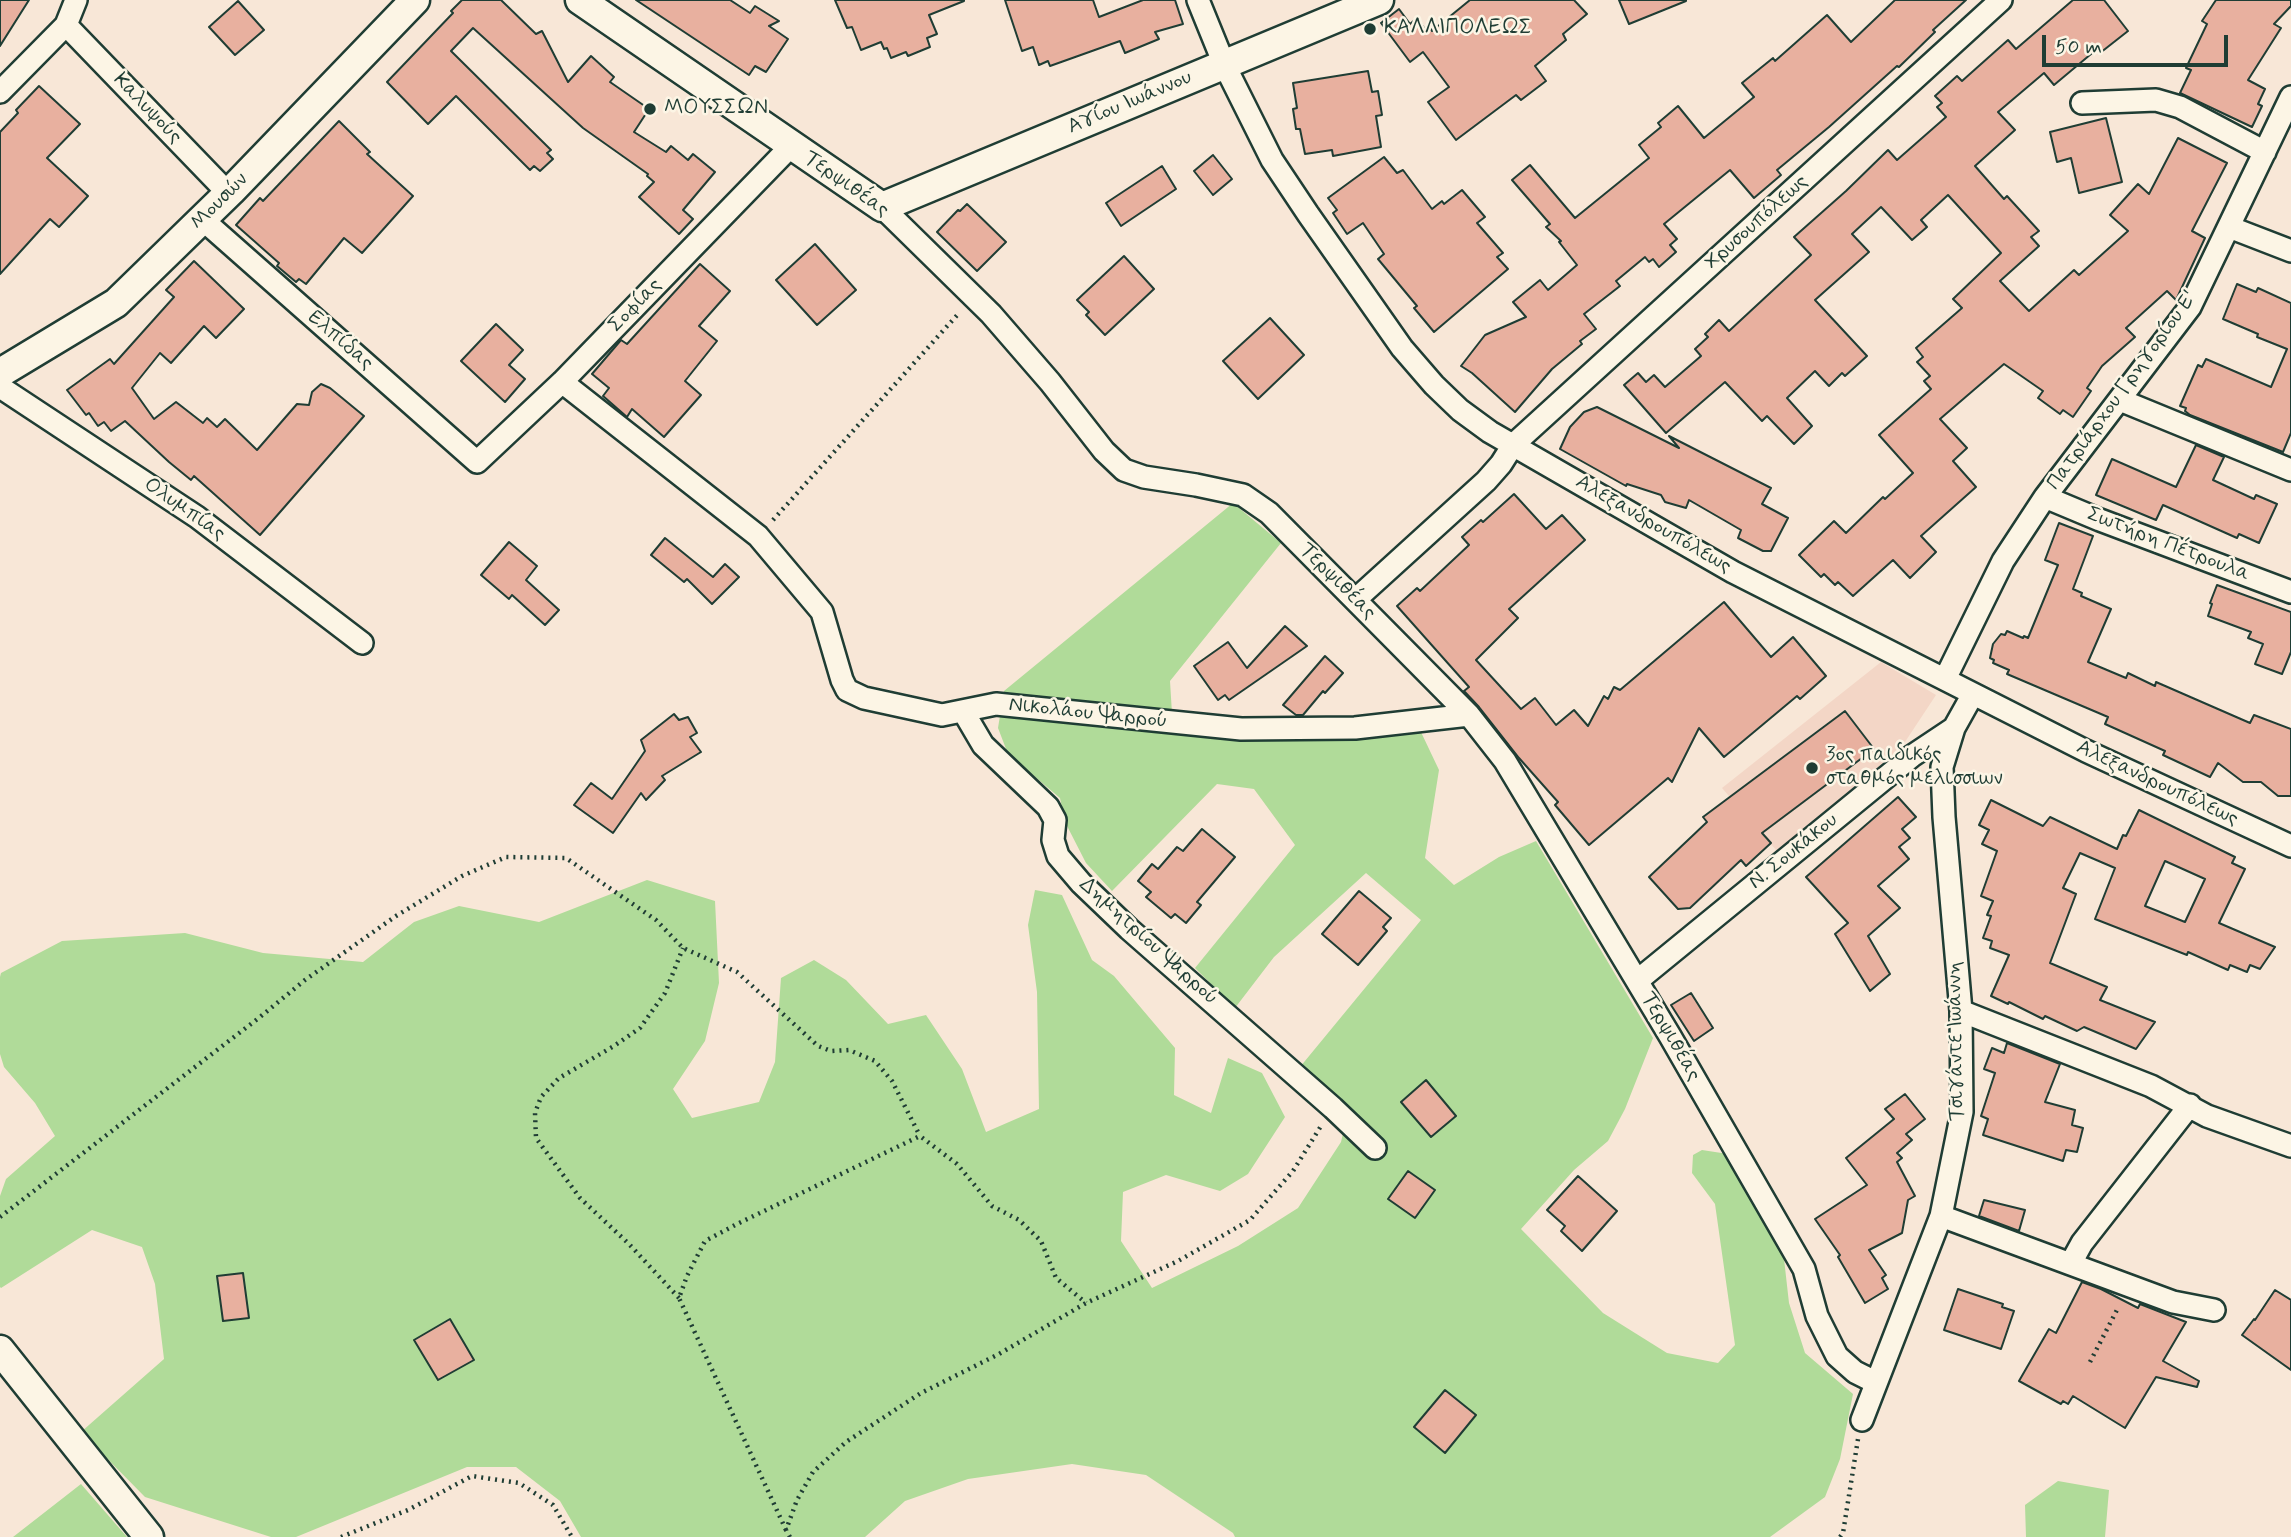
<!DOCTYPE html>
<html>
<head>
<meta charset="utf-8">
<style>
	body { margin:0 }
	#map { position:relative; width:2291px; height:1537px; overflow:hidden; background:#f8e7d7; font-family:Mynerve,sans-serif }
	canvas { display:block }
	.scale { position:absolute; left:2042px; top:35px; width:186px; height:32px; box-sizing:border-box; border:4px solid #1f3d34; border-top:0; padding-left:9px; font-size:21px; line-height:24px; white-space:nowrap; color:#1f3d34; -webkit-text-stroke:5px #fcf5e5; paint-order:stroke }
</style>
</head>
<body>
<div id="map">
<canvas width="2291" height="1537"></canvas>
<div class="scale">50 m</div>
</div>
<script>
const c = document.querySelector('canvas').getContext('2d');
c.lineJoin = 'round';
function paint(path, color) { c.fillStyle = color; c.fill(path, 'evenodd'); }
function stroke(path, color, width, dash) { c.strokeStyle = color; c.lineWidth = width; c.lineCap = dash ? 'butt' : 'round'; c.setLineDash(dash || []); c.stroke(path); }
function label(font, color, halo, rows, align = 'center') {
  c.font = font + ' Mynerve,sans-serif'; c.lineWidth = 5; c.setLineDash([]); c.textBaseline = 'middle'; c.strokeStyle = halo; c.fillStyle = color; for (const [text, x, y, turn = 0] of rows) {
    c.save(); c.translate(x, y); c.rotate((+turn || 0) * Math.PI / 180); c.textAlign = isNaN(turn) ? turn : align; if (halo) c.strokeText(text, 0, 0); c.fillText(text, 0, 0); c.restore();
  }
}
paint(new Path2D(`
	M1881,662l55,33 -35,53 -124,103 -55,-63z`), '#f3d6c6');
paint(new Path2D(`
	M1233,503l48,40 -111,138 3,49 59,9 108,2 80,-11 19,40 -14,88 29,27 45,-28 37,-16 117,197 -28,71 -17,32 -34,29 -53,59 82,84 64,40 51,10 17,-18 -20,-141 -23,-31 1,-18 9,-5 26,4 55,96 6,53 16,50 48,41 -13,65 -15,38 -55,40h-535l-2,-4 -87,-58 -74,-11 -104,15 -63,22 -40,36h-284l-21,-36 -44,-34h-49l-171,70h-25l-126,-40 -64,-65 83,-73 -9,-75 -13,-37 -50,-17 -91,58 -1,-1v-91l6,-17 49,-43 -20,-33 -31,-36 -4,-13v-77l1,-4 61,-32 123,-8 78,20 100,9 51,-40 45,-16 80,16 108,-42 68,21 4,82 -14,58 -32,48 19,29 67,-16 16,-40 6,-84 33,-18 32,20 42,44 38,-9 36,54 24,63 53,-23 -2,-117 -9,-67 7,-35 27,5 30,65 22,16 61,72 -1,47 37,18 17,-55 34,15 23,44 -37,57 -28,17 -54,-16 -43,17 -2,49 31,47 86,-42 60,-38 43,-66 8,-34 -49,-41 121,-147 -55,-47 -92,84 -39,51 -40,-40 100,-123 -41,-56 -37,-5 -105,107 -26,-28 -21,-41 -5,-24 -52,-44 -10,-26 6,-37z
	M2058,1481l51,9 -4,47h-79l-1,-32z
	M81,1484l46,53h-114z`), '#b0db99');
const building = new Path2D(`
	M0,0h29l-29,46z
	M462,0h39l35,34 6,-3 26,51 23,-26 23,21 -4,5 39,27 -15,23 32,20 5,-6 17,14 5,-6 22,18 -32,38 10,9 -14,15 -40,-37 15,-15 -7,-6 1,-2 -65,-46 -110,-100 -22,23 100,99 -4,3 6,6 -13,12 -6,-5 -4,4 -74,-74 -28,28 -41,-42 66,-69 -2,-2z
	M636,0h94l20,13 5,-7 24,15 -10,5 19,13 -22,33 -11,-6 -6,9z
	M835,0h129v1l-35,14 8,19 -10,4 3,9 -22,9 -2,-4 -15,6 -4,-10 -3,1 -3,-7 -20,8 -9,-23 -5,1z
	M1005,0h88l6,17 44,-17h32l8,24 -28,8 4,7 -34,14 -5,-12 -70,25 -2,-5 -9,4 -6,-18 -11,4z
	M1470,0h104l13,14 -24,20 3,6 -31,26 11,15 -25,19 -5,-5 -60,45 -28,-38 21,-15 -26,-35 -13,10 -29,-39 18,-14 11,15 7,-6 10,14 4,-3 1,2z
	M1619,0h67v1l-57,23z
	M1895,0h71l-33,30 2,2 -36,35 -2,-1 -68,61 -52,43 4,5 -27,23 -24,-28 -66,54 13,15 -7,6 6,7 -17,15 -6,-8 -4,3 -4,-5 -29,24 4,5 -36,28 12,15 -16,12 2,3 -30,25 -37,43 -43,-39 -11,-7 24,-31 41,-18 -13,-15 27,-22 8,10 29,-25 -18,-23 2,-1 -15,-14 4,-3 -38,-44 18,-15 45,53 74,-60 -10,-13 22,-18 -3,-4 20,-17 26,32 50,-41 -12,-14 31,-25 2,3 52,-46 24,27z
	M2073,0h31l24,31 -28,22 -3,-4 -43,36 -10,-12 -46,39 17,18 -40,36 29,33 3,-3 32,35 -8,6 8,9 -39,35 29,30 45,-41 5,5 49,-44 -18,-16 28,-31 11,10 29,-56 49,25 -35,68 13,7 -29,62 -9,-9 -41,37 9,9 -33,29 -15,22 4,3 -18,26 -10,-7 -3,4 -22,-16 5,-7 -39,-27 -64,55 27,29 -14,13 23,26 -55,49 15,16 -26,26 -17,-18 -40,36 -15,-14 -3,3 -11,-11 -3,3 -22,-22 35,-34 12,12 37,-36 2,2 28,-26 -34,-38 52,-46 -7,-8 6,-5 -13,-14 6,-5 -7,-9 46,-40 -9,-9 48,-46 -53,-58 -27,25 6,7 -15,13 -31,-33 -29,27 17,18 -54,48 52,56 -22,20 -3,-3 -13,13 -14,-15 -28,27 25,28 -18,18 -27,-28 -5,5 -37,-39 -59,51 -42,-48 14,-12 8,9 8,-7 11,12 36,-31 -6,-7 13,-12 -3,-3 14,-14 10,11 82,-76 -17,-18 52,-46 42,-41 9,10 49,-43 -9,-10 5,-4 -7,-7 22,-20 5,5 46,-41 8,9z
	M2216,0h75v6l-17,18 7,4 -33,52 17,9 -7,15 4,2 -10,21 -72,-34 11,-23 -5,-2 21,-44 -5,-3z
	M238,1l26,29 -29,25 -26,-28z
	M1368,71l4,21 6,-1 4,24 -6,1 5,31 -48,9 -1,-6 -27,4 -5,-25h-4l-3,-20 4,-1 -4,-25z
	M39,86l41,38 -33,34 41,38 -29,31 -9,-8 -50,55v-142l18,-19 -2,-3z
	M2106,118l16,64 -43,11 -8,-35 -14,4 -7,-30z
	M339,121l31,31 -3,2 46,42 -51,57 -18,-15 -38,46 -7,-5 -3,3 -19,-16 2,-3 -43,-38 24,-27 3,3z
	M1213,155l19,24 -19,16 -19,-24z
	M1384,157l13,16 6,-3 29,39 10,-8 2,3 18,-14 23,27 -8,6 26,30 -6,4 11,12 -74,63 -20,-24 3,-2 -39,-47 6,-5 -21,-31 -16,11 -14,-21 4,-3 -9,-12z
	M1162,166l14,23 -55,37 -15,-23z
	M967,204l39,38 -29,29 -40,-39 21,-22 2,1z
	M815,244l41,46 -39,35 -41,-45z
	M1124,256l30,33 -49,46 -19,-20 3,-3 -12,-12z
	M194,261l50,48 -28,29 -12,-12 -33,37 -11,-10 -28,35 22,31 22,-17 27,21 4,-5 10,9 8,-8 32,31 40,-46 12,1 3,-13 9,-8 9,4 34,28 -104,119 -66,-59 -3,4 -22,-18 -44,-41 -14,10 -7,-9 -6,4 -9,-13 -3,2 -19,-25 43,-31 4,5 60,-67 -8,-7z
	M700,264l30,27 -31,35 18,15 -32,40 16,14 -37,42 -32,-28 -5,8 -24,-21 6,-8 -17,-14 29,-34 6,4z
	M2237,284l19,8 2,-4 33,15v130l-8,19 -93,-37 -5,-4 1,-3 -6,-2 18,-41 4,2 4,-8 65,28 16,-38 -30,-12 1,-3 -35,-15z
	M1270,318l34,37 -46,44 -35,-38z
	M496,324l27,26 -14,15 16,14 -20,23 -44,-41z
	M1597,407l82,41 -10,-12 102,52 -9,16 26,14 -17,33h-8l-25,-13 3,-8 -52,-30 -3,8 -21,-6 -4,-7 -34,-11 -1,2 -66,-37 10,-22 14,-15z
	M2196,445l28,12 -11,23 41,19 2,-4 21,9 -18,39 -20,-9 -2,4 -74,-33 -7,15 -60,-25 16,-36 64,28z
	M1514,494l32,35 16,-14 23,25 -76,69 9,9 -42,42 45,49 14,-11 21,27 18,-15 14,16 16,-30 4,3 6,-12 6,3 104,-88 47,55 22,-20 33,39 -26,23 -3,-3 -73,61 -25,-29 -27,54 -4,-4 -79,67 -34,-40 3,-3 -39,-44 -40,-51 -15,-16 5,-4 -72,-81 20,-18 3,3 49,-46 -7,-8 19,-17 2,2z
	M2059,523l34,13 -20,53 9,4 -1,3 30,13 -23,53 38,16 2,-5 27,13 1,-4 94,41 4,-8 37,14v67h-13l-17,-14h-18l-25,-19 -8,14 -47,-22 2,-4 -60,-27 3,-7 -101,-43 2,-4 -16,-7 1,-3 -4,-2 3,-14 8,-10 4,1 2,-4 16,7 1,-2 4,2 30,-73 -13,-5z
	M665,538l48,39 12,-13 14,13 -27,27 -25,-25 -3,3 -33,-27z
	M509,542l28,24 -11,14 33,30 -14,15 -33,-30 -3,4 -28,-24z
	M2217,585l74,27v40l-9,22 -27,-10 8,-20 -15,-6 3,-6 -43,-16 4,-12 -2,-1z
	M1285,626l22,20 -78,54 -4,-5 -7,5 -24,-34 34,-24 19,26z
	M1325,656l18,17 -18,20 -2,-2 -20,24h-7l-13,-10z
	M1845,711l29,38 -112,84 9,10 -25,23 -5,-6 -51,48 -12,1 -29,-32 58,-55 -4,-5z
	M674,714l5,6 9,-3 9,16 -7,4 11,15 -39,24 3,4 -19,20 -5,-7 -28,40 -39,-28 17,-22 21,16 33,-48 -4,-11z
	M1898,797l18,20 -14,12 8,9 -11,9 10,12 -31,27 22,22 -32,28 22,38 -20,17 -35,-57 13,-11 -42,-46z
	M1991,800l52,26 7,-9 67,32 6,-14 3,1 13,-26 96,47 -3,6 13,6 -26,54 56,24 -15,22 -10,-4 -3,7 -17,-7 -2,5 -40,-18 -1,3 -92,-36 20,-51 -35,-15 -17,35 13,6 -26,69 57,24 -7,13 55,22 -19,27 -52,-22 -7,4 -32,-15 -2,3 -34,-17 -1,2 -17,-8 18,-41 -19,-7 2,-7 -9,-3 8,-22 -4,-1 6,-14 -12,-5 16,-45 -15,-7 7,-14 -10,-5zM2165,861l40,18 -20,43 -40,-16z
	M1202,829l33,28 -38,45 4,3 -15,18 -11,-9 -4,4 -25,-21 5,-5 -13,-11 14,-17 6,5 19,-22 6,4z
	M1359,891l32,27 -8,9 4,4 -29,34 -36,-31z
	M1691,993l22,35 -19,13 -23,-36z
	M2007,1043l53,21 -15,38 30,8 -3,15 11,3 -6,24 -11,-2 -3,11 -80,-26 5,-16 -7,-3 14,-43 -11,-4 8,-21 12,5z
	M1426,1080l30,36 -25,21 -30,-35z
	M1905,1094l20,25 -19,15 6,6 -15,13 5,5 -5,4 18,34 -7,4 -6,33 -33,17 17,25 -4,3 6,11 -23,14 -27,-46 2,-2 -25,-36 52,-34 -21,-27 48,-39 -9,-10z
	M1408,1171l27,19 -20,28 -27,-19z
	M1578,1176l39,35 -35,40 -21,-20 4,-5 -18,-16z
	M1984,1200l41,10 -6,21 -40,-15z
	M243,1273l6,45 -26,3 -6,-45z
	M2082,1282l19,7 37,19 2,-4 46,18 -23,39 36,20 -2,6 -41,-10 -31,51 -52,-32 -5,8 -5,-3 -2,3 -42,-23 30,-52 7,4z
	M1958,1289l45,15 -1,3 12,4 -13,38 -57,-19z
	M2275,1290l16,10v70l-49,-35 12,-16 1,1z
	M450,1319l24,41 -36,20 -24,-40z
	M1445,1390l31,25 -31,38 -31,-26z`);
paint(building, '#e8b09f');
stroke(building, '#1f3d34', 2);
const street = new Path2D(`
	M1198,0l26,64 48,96 36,54 94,134 32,37 26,25 30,22 243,140 353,179 205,95
	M66,25l162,168
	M0,92l66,-67 10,-25
	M2082,103l74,-3 24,7 85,45
	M882,207l109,107 59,68 54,69 20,19 20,7 52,8 47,10 26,18 200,202 36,46 165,275 134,233 13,47 20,40 18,16 20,10
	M202,219l275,243 85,-80 229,-236
	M2229,227l62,24
	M562,382l196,154 64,76 20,68 5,10 17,8 78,17 54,-11 245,25 114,-1 114,-13
	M0,387l197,130 165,126
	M2120,400l171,70
	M2045,497l55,23 191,72
	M1355,600l131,-119 15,-17 12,-19 488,-445
	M1945,679l58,-118 42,-64 145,-190 101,-210
	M963,711l20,34 65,62 7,13 -2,20 5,16 23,27 48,46 204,179 42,40
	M1637,981l275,-225 42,-28
	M1961,1011l190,75 56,30 84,30
	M1941,1216l232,86 41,8
	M2071,1263l11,-20 108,-138
	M1862,1420l79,-204 21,-104 -1,-101 -17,-194 -2,-50 12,-39 19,-34`);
const secondary = new Path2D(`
	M580,0l302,207 497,-207
	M0,373l116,-70 115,-112 184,-191
	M0,1350l149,187`);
stroke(street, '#1f3d34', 26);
stroke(secondary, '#1f3d34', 33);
stroke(new Path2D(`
	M773,520l186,-207
	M0,1217l260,-200 45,-37 91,-64 66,-40 44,-19 60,1 90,62 27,28 54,24 81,74 13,5 18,-1 26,11 17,20 28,55
	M679,1298l-50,-54 -49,-46 -44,-60 -1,-25 6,-16 18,-19 55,-32 26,-18 25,-35 18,-45
	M2090,1362l29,-56
	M786,1530l-107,-232 8,-22 18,-35 32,-17 183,-88 37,28 35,42 27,14 22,21 15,37 30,25
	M341,1537l67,-27 64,-34 47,7 34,22 19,32
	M790,1537l-4,-7 11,-30 16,-28 33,-30 75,-49 78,-39 87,-51 92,-42 72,-41 43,-49 28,-45
	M1840,1537l3,-4 15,-94`), '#1f3d34', 4.5, [2, 5]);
stroke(street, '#fcf5e5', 21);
stroke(secondary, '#fcf5e5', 28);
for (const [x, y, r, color] of [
	[1370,29,7,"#1f3d34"],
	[650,109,7,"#1f3d34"],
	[1812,768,7,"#1f3d34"]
]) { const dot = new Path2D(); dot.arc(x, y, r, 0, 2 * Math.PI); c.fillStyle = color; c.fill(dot); stroke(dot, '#fcf5e5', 2.5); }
label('21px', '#1f3d34', '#fcf5e5', [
	["ΚΑΛΛΙΠΟΛΕΩΣ",1384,29],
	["ΜΟΥΣΣΩΝ",664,109],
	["3ος παιδικός",1826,756],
	["σταθμός μελισσιων",1826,780]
], 'left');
label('21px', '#1f3d34', '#fcf5e5', [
	["Αγίου Ιωάννου",1130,103,-23],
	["Καλυψούς",147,109,46],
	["Τερψιθέας",846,185,35],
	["Μουσών",220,202,-45],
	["Χρυσουπόλεως",1757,223,-42],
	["Σοφίας",636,306,-46],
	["Ελπίδας",340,341,41],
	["Πατριάρχου Γρηγορίου Ε'",2123,391,-54],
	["Ολυμπίας",184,510,35],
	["Αλεξανδρουπόλεως",1653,525,30],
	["Σωτήρη Πέτρουλα",2168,545,21],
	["Τερψιθέας",1337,582,45],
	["Νικολάου Ψαρρού",1088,714,6],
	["Αλεξανδρουπόλεως",2157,784,25],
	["Ν. Σουκάκου",1794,852,-39],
	["Δημητρίου Ψαρρού",1148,942,42],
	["Τερψιθέας",1670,1037,60],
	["Τσιγάντε Ιωάννη",1957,1041,-91]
]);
</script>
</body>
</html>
